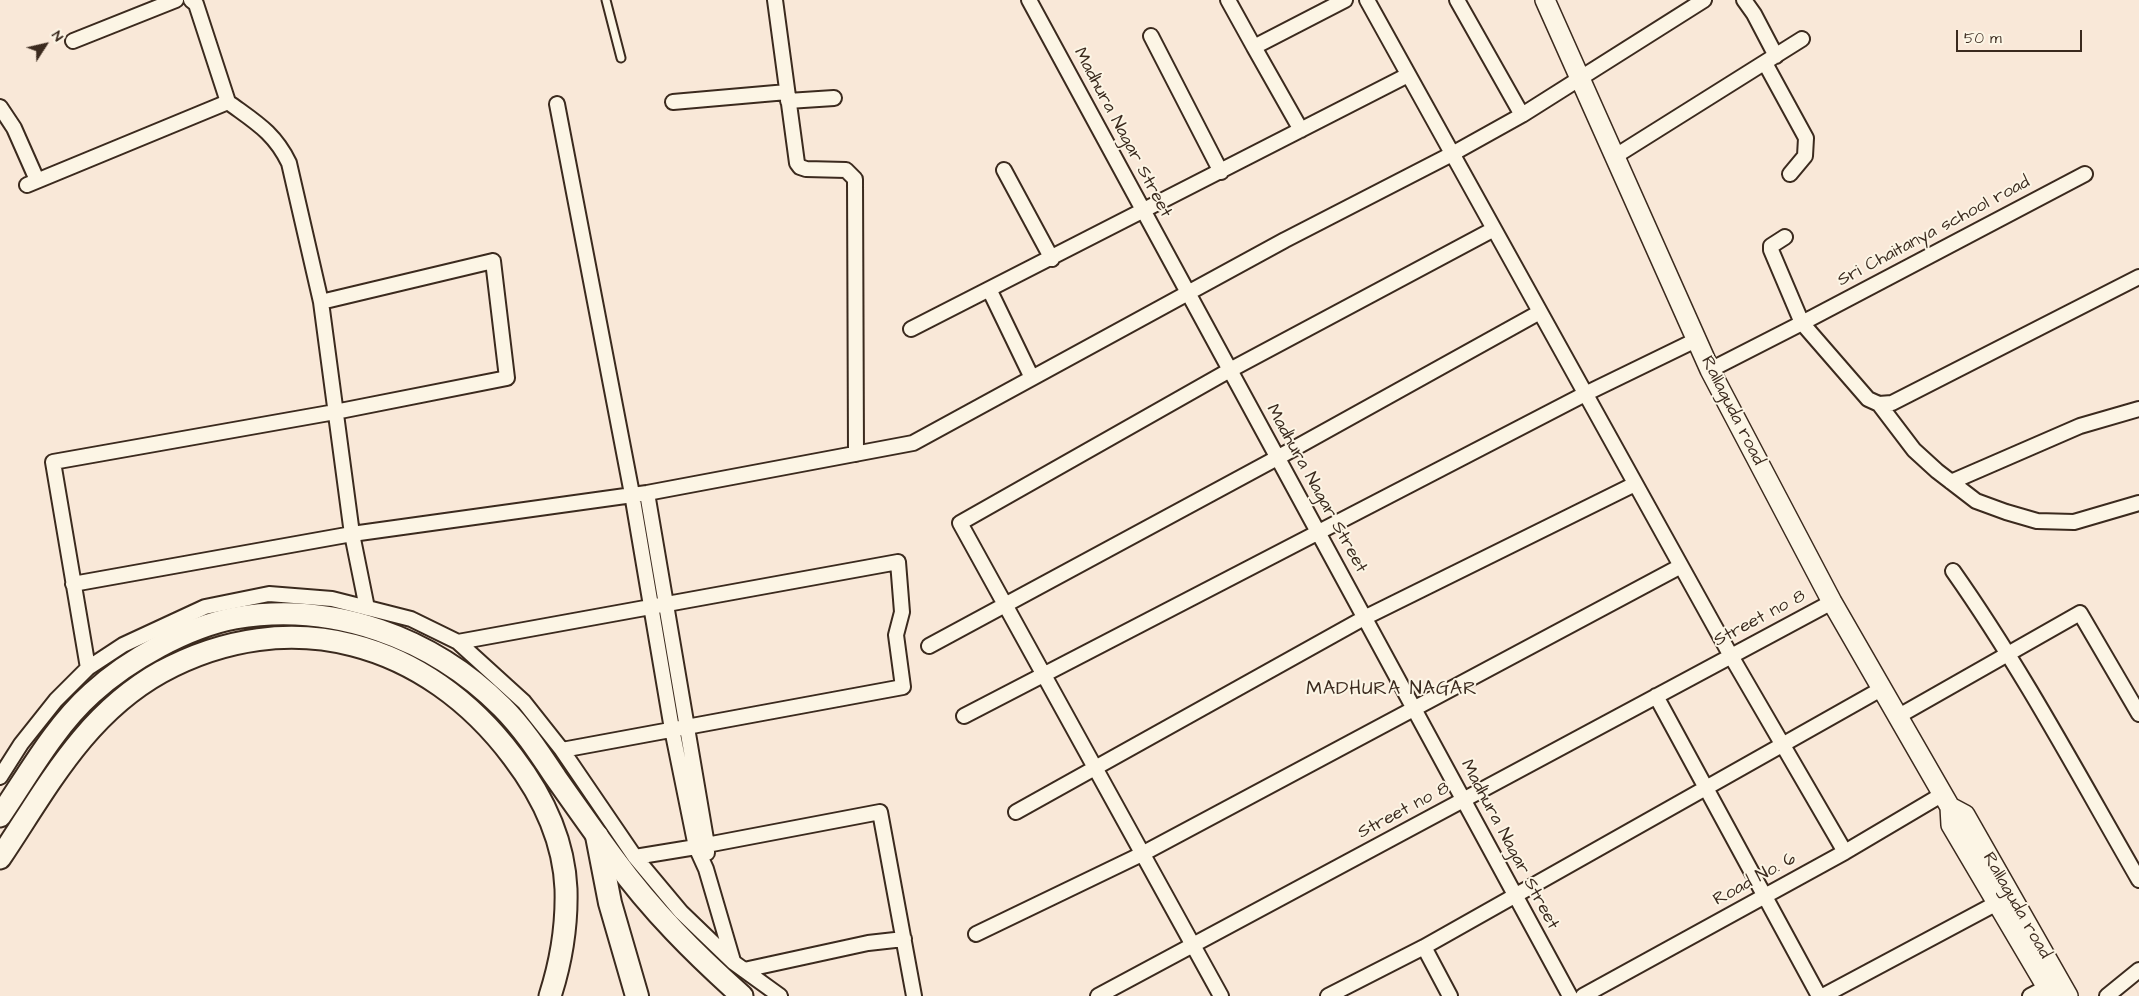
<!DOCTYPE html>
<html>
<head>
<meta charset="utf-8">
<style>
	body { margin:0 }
	#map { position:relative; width:2139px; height:996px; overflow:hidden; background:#f9e8d8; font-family:"Architects Daughter",sans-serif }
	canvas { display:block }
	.north { position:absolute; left:20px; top:20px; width:50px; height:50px; -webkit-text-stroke:4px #fcf5e5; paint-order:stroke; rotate:55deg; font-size:14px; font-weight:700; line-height:20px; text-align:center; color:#3b2a1e }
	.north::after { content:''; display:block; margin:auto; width:18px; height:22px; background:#3b2a1e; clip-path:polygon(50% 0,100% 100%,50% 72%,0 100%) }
	.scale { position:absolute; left:1956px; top:30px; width:126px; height:22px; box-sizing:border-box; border:2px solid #3b2a1e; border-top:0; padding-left:6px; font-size:15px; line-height:18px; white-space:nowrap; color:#3b2a1e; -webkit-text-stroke:4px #fcf5e5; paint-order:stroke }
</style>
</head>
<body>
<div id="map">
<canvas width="2139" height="996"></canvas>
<div class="north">N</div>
<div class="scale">50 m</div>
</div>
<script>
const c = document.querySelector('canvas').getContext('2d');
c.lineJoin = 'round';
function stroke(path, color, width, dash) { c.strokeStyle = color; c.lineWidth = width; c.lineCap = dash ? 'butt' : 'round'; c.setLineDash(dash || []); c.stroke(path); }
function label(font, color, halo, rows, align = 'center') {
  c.font = font + ' "Architects Daughter",sans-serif'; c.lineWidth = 4; c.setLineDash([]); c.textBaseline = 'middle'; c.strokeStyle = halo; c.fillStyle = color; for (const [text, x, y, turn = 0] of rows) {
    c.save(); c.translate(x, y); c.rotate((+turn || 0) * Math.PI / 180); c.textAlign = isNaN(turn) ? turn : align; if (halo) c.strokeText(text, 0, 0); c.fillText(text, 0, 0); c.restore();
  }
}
const service = new Path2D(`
	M606,0l15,58`);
const minor = new Path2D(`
	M191,0l5,4 32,98
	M775,0l22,163 3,4 6,2 40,1 9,9 1,275
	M1029,0l541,996
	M1228,0l26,47
	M1367,0l364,656 114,196
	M1457,0l65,115
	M1744,0l10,14 22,42
	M1151,36l70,136
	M73,41l103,-41
	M1765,63l41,75 -1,18 -15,18
	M788,101l46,-3
	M673,102l114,-10
	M557,104l75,390 40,235 24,118 10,22 27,92
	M0,107l14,21 23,52
	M1301,130l-47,-83 91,-47
	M1614,157l188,-118
	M1004,170l48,89
	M27,185l201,-83c27,20 46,30 61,61l32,139 31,232 15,74
	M1785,237l-14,9v4l31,73 283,-149
	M989,289l43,89
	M911,329l497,-254
	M1710,370l92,-47 66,76 11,5 13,-1 247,-126
	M1879,404l35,46 23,21 39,30 30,11 31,9 37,1 65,-19
	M1951,482l129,-56 59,-17
	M647,493l60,352v8
	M1953,571c69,98 126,205 186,309
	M73,584l279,-50 295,-41 266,-50 372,-203 167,-86 70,-39 182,-115
	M458,642l440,-80 4,50 -6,23 7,52 -341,63
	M929,646l348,-188 263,-146
	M88,668l-35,-206 282,-50 172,-34 -14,-117 -172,41
	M1656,696l163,300
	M964,716l621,-322 111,-54
	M1897,717l183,-104 59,101
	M0,777l21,-33 35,-44 32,-32 35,-23 82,-38 64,-13 63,5 79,20 47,23 66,60 38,48 73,107 46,55 52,50 47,34
	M1016,812l348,-194 271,-134
	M635,857l61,-10 184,-35 34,184
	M976,934l166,-80 539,-288
	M1424,947l26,49
	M744,970l124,-27 36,-4
	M1098,996l734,-394
	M1221,996l-261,-473 270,-153 264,-141
	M1328,996l96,-49 459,-259
	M1583,996l262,-144 98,-58
	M1823,996l174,-93
	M2030,996l17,-9
	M2107,996l32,-26`);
const secondary = new Path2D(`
	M1545,0l165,370 122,232 118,205 1,18 101,171
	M1950,807l15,8 103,181`);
const primary = new Path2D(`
	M0,816c28,-41 54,-89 92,-123 36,-33 95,-66 143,-75 98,-17 198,20 267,89 21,21 38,47 54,71 19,27 38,54 58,81 38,52 80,94 128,137
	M0,858c47,-70 84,-143 161,-186 129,-70 266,-30 352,85 29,38 51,84 53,132 1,36 -5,73 -16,107`);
const trunk = new Path2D(`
	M597,836l13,67 27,93`);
stroke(service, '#3b2a1e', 11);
stroke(minor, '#3b2a1e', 18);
stroke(secondary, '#3b2a1e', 22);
stroke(primary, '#3b2a1e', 25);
stroke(trunk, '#3b2a1e', 26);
stroke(service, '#fcf5e5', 7);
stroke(minor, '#fcf5e5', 14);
stroke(secondary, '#fcf5e5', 19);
stroke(primary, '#fcf5e5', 21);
stroke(trunk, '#fcf5e5', 22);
label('18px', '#3b2a1e', '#fcf5e5', [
	["Madhura Nagar Street",1122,133,62],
	["Sri Chaitanya school road",1934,232,-28],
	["Rallaguda road",1732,411,63],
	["Madhura Nagar Street",1316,489,61],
	["Street no 8",1760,619,-28],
	["Street no 8",1404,811,-28],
	["Madhura Nagar Street",1509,845,62],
	["Road No. 6",1755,880,-29],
	["Rallaguda road",2016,906,60]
]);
c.letterSpacing = '1px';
label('19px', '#3b2a1e', '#fcf5e5', [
	["MADHURA NAGAR",1392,690]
]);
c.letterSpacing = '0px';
</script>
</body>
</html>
